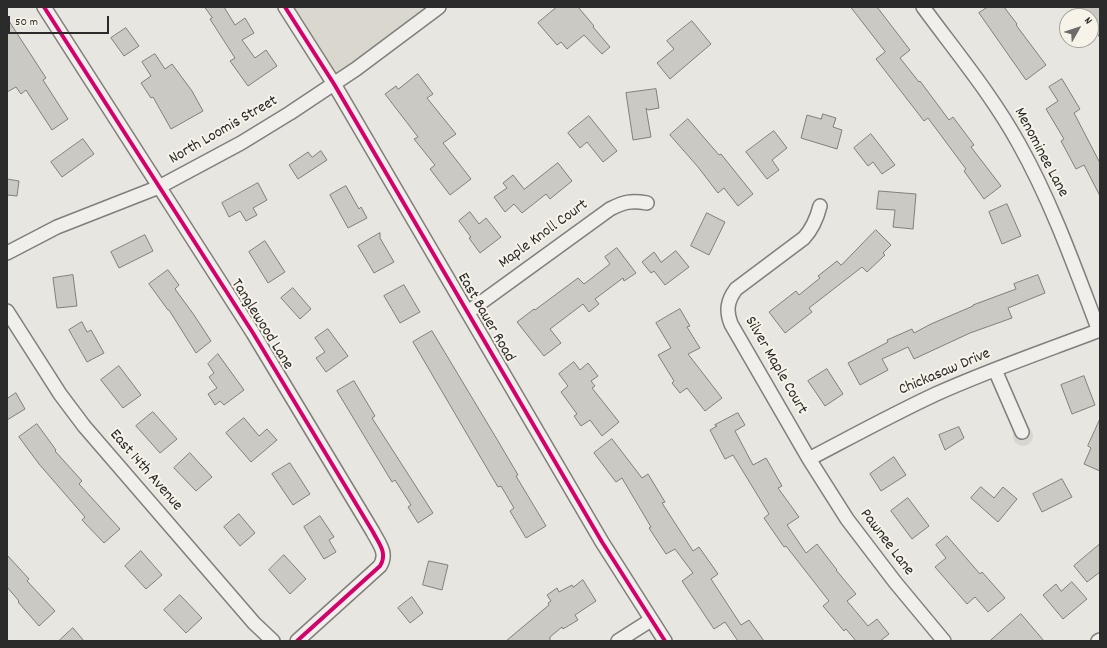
<!DOCTYPE html>
<html>
<head>
<meta charset="utf-8">
<style>
	body { margin:0 }
	#map { position:relative; width:1107px; height:648px; overflow:hidden; background:#e8e6e0; font-family:Dekko,sans-serif }
	canvas { display:block }
	.frame { position:absolute; inset:0; border:8px solid #2b2b2b; pointer-events:none }
	.north { position:absolute; left:1059px; top:8px; width:40px; height:40px; box-sizing:border-box; background:#f7f3e8; border:1px solid #a5a39c; border-radius:50%; rotate:51deg; font-size:11px; font-weight:700; line-height:16px; text-align:center; color:#2b2b2b }
	.north::after { content:''; display:block; margin:auto; width:14px; height:18px; background:#6d6c6a; clip-path:polygon(50% 0,100% 100%,50% 72%,0 100%) }
	.scale { position:absolute; left:8px; top:16px; width:101px; height:18px; box-sizing:border-box; border:2px solid #2b2b2b; border-top:0; padding-left:5px; font-size:12px; line-height:14px; white-space:nowrap; color:#2b2b2b; -webkit-text-stroke:3px #f7f3e8; paint-order:stroke }
</style>
</head>
<body>
<div id="map">
<canvas width="1107" height="648"></canvas>
<div class="frame"></div>
<div class="north">N</div>
<div class="scale">50 m</div>
</div>
<script>
const c = document.querySelector('canvas').getContext('2d');
c.lineJoin = 'round';
function paint(path, color) { c.fillStyle = color; c.fill(path, 'evenodd'); }
function stroke(path, color, width, dash) { c.strokeStyle = color; c.lineWidth = width; c.lineCap = dash ? 'butt' : 'round'; c.setLineDash(dash || []); c.stroke(path); }
function label(font, color, halo, rows, align = 'center') {
  c.font = font + ' Dekko,sans-serif'; c.lineWidth = 4; c.setLineDash([]); c.textBaseline = 'middle'; c.strokeStyle = halo; c.fillStyle = color; for (const [text, x, y, turn = 0] of rows) {
    c.save(); c.translate(x, y); c.rotate((+turn || 0) * Math.PI / 180); c.textAlign = isNaN(turn) ? turn : align; if (halo) c.strokeText(text, 0, 0); c.fillText(text, 0, 0); c.restore();
  }
}
paint(new Path2D(`
	M287,7h146l-100,74z`), '#dad7cf');
paint(new Path2D(`
	M1013 436a10 10 0 1 1 20 0a10 10 0 1 1-20 0Z`), '#d8d6ce');
const building = new Path2D(`
	M205,7h19l11,18 10,-7 9,15 -12,7 13,18 11,-8 11,16 -29,20 -18,-25 5,-3 -25,-39 2,-1z
	M557,7h21l16,19 -1,1 17,20 -8,7 -18,-19 -17,14 -6,-7 -4,3 -19,-22z
	M851,7h26l33,43 -10,8 19,24 1,-1 29,39 4,-3 21,28 -3,2 30,39 -17,13 -20,-28 2,-2 -38,-51 -4,3 -48,-62 9,-7z
	M988,7h16l13,17 -1,1 30,40 -20,15 -47,-67z
	M1082,7h18v31l-9,-15v-7h-4z
	M7,18l39,60 -3,2 25,39 -16,11 -26,-40 -5,4 -5,-7 -9,5z
	M692,21l19,23 -41,35 -13,-16 17,-14 -7,-8z
	M126,28l13,18 -15,10 -13,-18z
	M155,54l10,15 7,-5 20,27 11,20 -32,18 -18,-32 -2,1 -10,-15 10,-7 -9,-14z
	M418,74l15,20 -6,4 29,36 -13,9 28,36 -21,16 -20,-26 5,-4 -21,-26 4,-2 -33,-43 11,-8 2,3z
	M1062,79l18,30 -6,4 26,50v33l-16,-31 -8,4 -15,-28 3,-2 -18,-30 12,-8 -9,-14z
	M656,89l3,19 -11,2 -2,-2 5,29 -18,3 -7,-47z
	M823,114l13,4 -3,9 9,3 -5,19 -36,-11 6,-23 14,4z
	M589,116l28,35 -14,11 -16,-20 -7,6 -12,-15z
	M688,119l31,36 2,-1 32,40 -15,12 -14,-18 -6,5 -20,-26 -28,-32z
	M774,131l13,17 -15,12 7,10 -12,9 -21,-27z
	M871,134l24,31 -13,9 -9,-12 -5,4 -14,-18z
	M83,139l11,15 -32,23 -11,-15z
	M321,151l6,9 -29,19 -9,-14 19,-13 4,5z
	M558,163l14,18 -22,18 -4,-5 -24,19 -8,-9 -9,8 -11,-15 13,-9 -4,-5 10,-8 11,14z
	M7,179l12,2 -2,15 -10,-1z
	M258,183l9,17 -14,8 4,7 -11,6 -6,-10 -11,6 -7,-14z
	M346,186l13,23 2,-2 6,11 -19,10 -18,-33z
	M879,191l37,3 -3,35 -20,-2 2,-17 -18,-1z
	M1007,204l14,32 -19,8 -13,-32z
	M470,212l9,12 7,-6 15,19 -21,16 -11,-15 2,-1 -12,-16z
	M707,213l18,9 -16,33 -18,-9z
	M876,230l15,15 -8,8 2,2 -18,17 -5,-5 -53,41 3,4 -27,21 -16,-21 27,-21 3,4 21,-17 -2,-2 19,-15 4,4z
	M380,233v5l14,24 -20,11 -16,-27z
	M145,235l8,16 -34,17 -8,-16z
	M265,241l20,31 -17,11 -19,-31z
	M617,248l19,25 -12,8 -1,-3 -28,21 4,5 -10,8 -6,-8 -33,25 11,14 -17,13 -27,-34 17,-13 1,1 43,-32 6,6 26,-20 -5,-7z
	M676,251l13,16 -24,18 -11,-14 -3,2 -9,-11 12,-10 7,10z
	M168,270l11,15 -4,4 19,26 17,26 -15,12 -27,-43h-1l-19,-26z
	M73,275l4,31 -20,2 -4,-30z
	M1038,275l7,18 -37,15 4,10 -42,15 -56,26 -6,-12 -26,12 6,11 -28,15 -12,-22 40,-21 -1,-2 25,-11 2,4 17,-9 42,-18v-1l43,-16 -2,-5z
	M404,285l16,27 -20,11 -16,-27z
	M293,288l18,21 -11,10 -19,-21z
	M680,309l10,17 -3,1 13,21 -12,6 34,44 -17,13 -18,-23 -7,5 -8,-10 2,-2 -16,-26 13,-7 -15,-25z
	M82,322l5,10 4,-2 13,23 -17,9 -18,-32z
	M328,329l20,27 -22,16 -10,-14 9,-6 -10,-14z
	M432,331l66,110 20,34 -2,1 30,50 -20,12 -16,-27 4,-3 -13,-22 -3,1 -85,-145z
	M218,354l26,36 -20,15 -4,-4 -5,4 -7,-11 9,-6 -8,-11 5,-4 -6,-9z
	M574,362l6,8 8,-7 10,13 -7,5 4,5 -3,2 27,34 -17,14 -12,-16 -9,6 -7,-10 3,-2 -16,-22 7,-6 -9,-12z
	M119,366l22,29 -18,13 -22,-28z
	M827,369l16,25 -18,12 -17,-25z
	M1084,376l11,29 -23,9 -11,-29z
	M354,381l21,35 -3,2 61,95 -15,10 -10,-16 3,-2 -16,-25 -3,2 -55,-91z
	M16,393l9,16 -18,11v-21z
	M153,412l24,27 -17,14 -24,-27z
	M738,413l7,12 -10,6 18,34 13,-7 16,28 -4,2 21,29 -12,8 19,28 11,-9 20,26h-1l20,24 -9,7 21,25 9,-7 12,15 -9,7h-24l-10,-12 -2,2 -21,-25 6,-5 -43,-55 -2,1 -20,-29 5,-4 -36,-59 -8,4 -15,-29 7,-4 -2,-1z
	M244,418l15,18 8,-7 10,11 -26,22 -25,-29z
	M1100,419v52l-16,-7 7,-16 -3,-2z
	M37,424l19,26 -1,1 27,30 -3,3 41,45 -16,14 -22,-23 3,-3 -46,-53 -20,-27z
	M959,427l5,11 -19,12 -6,-15z
	M612,439l30,39 6,-4 17,28 -3,1 31,48 6,-4 19,27 -7,5 30,46 8,-5 15,21h-26l-13,-19 -11,7 -32,-48 11,-8 -18,-24 -9,5 -17,-26 2,-1 -29,-49 -6,4 -22,-29z
	M190,453l22,24 -16,14 -22,-23z
	M894,457l12,18 -25,16 -11,-17z
	M290,463l20,31 -17,11 -21,-31z
	M1062,479l10,18 -30,15 -9,-18z
	M981,487l13,11 9,-11 14,12 -19,23 -27,-24z
	M908,498l21,28 -17,13 -21,-28z
	M239,514l16,19 -15,13 -16,-19z
	M320,516l14,21 -5,3 7,12 -12,7 -20,-32z
	M947,536l33,38 2,-2 23,26 -17,14 -13,-15 -8,7 -32,-37 11,-9 -10,-13z
	M1100,544v28l-13,10 -13,-16z
	M141,551l21,24 -16,14 -21,-23z
	M7,555l22,24 -2,2 28,30 -16,15 -21,-24 1,-1 -12,-14z
	M284,555l22,24 -16,15 -21,-24z
	M429,561l19,4 -6,25 -19,-5z
	M583,580l13,21 -21,14 3,5 -15,9 -1,-2 -12,10v4h-44l43,-36 -1,-2 3,-2 -4,-6 10,-7 2,4 13,-7 1,2z
	M1072,582l15,17 -24,20 -20,-24 13,-11 5,7z
	M180,595l22,23 -16,15 -22,-23z
	M412,597l11,16 -13,10 -12,-15z
	M1021,614l23,27h-54z
	M73,628l11,13h-25z`);
paint(building, '#cac9c4');
stroke(building, '#807f7c', 1);
const street = new Path2D(`
	M44,7l209,326 120,199c6,12 15,21 7,34l-83,75
	M285,7l49,77 268,458 63,99
	M923,7c33,45 69,88 96,137 33,59 56,124 80,187
	M820,206c-3,12 -7,22 -16,32l-68,51c-9,12 -10,22 -5,35l78,135 38,60 48,63 49,59
	M7,253l50,-26 102,-40 82,-44 49,-30 66,-44 83,-62
	M7,311l53,83 24,32 170,197 19,18
	M468,312l142,-103c14,-7 21,-9 37,-6
	M995,370l27,62
	M809,459c42,-22 84,-45 127,-65 53,-24 109,-43 164,-64
	M618,641l33,-21
	M1098,641l2,-1`);
stroke(street, '#807f7c', 16);
stroke(street, '#f0efeb', 13);
stroke(new Path2D(`
	M44,7l209,326 120,199c6,12 15,21 7,34l-83,75
	M285,7l49,77 268,458 63,99`), '#d6006c', 4);
label('16px', '#2b2b2b', '#f7f3e8', [
	["North Loomis Street",224,131,-30],
	["Menominee Lane",1040,153,62],
	["Maple Knoll Court",544,235,-36],
	["East Bauer Road",485,318,60],
	["Tanglewood Lane",261,325,58],
	["Silver Maple Court",775,366,60],
	["Chickasaw Drive",945,373,-23],
	["East 14th Avenue",145,471,49],
	["Pawnee Lane",886,543,53]
]);
</script>
</body>
</html>
